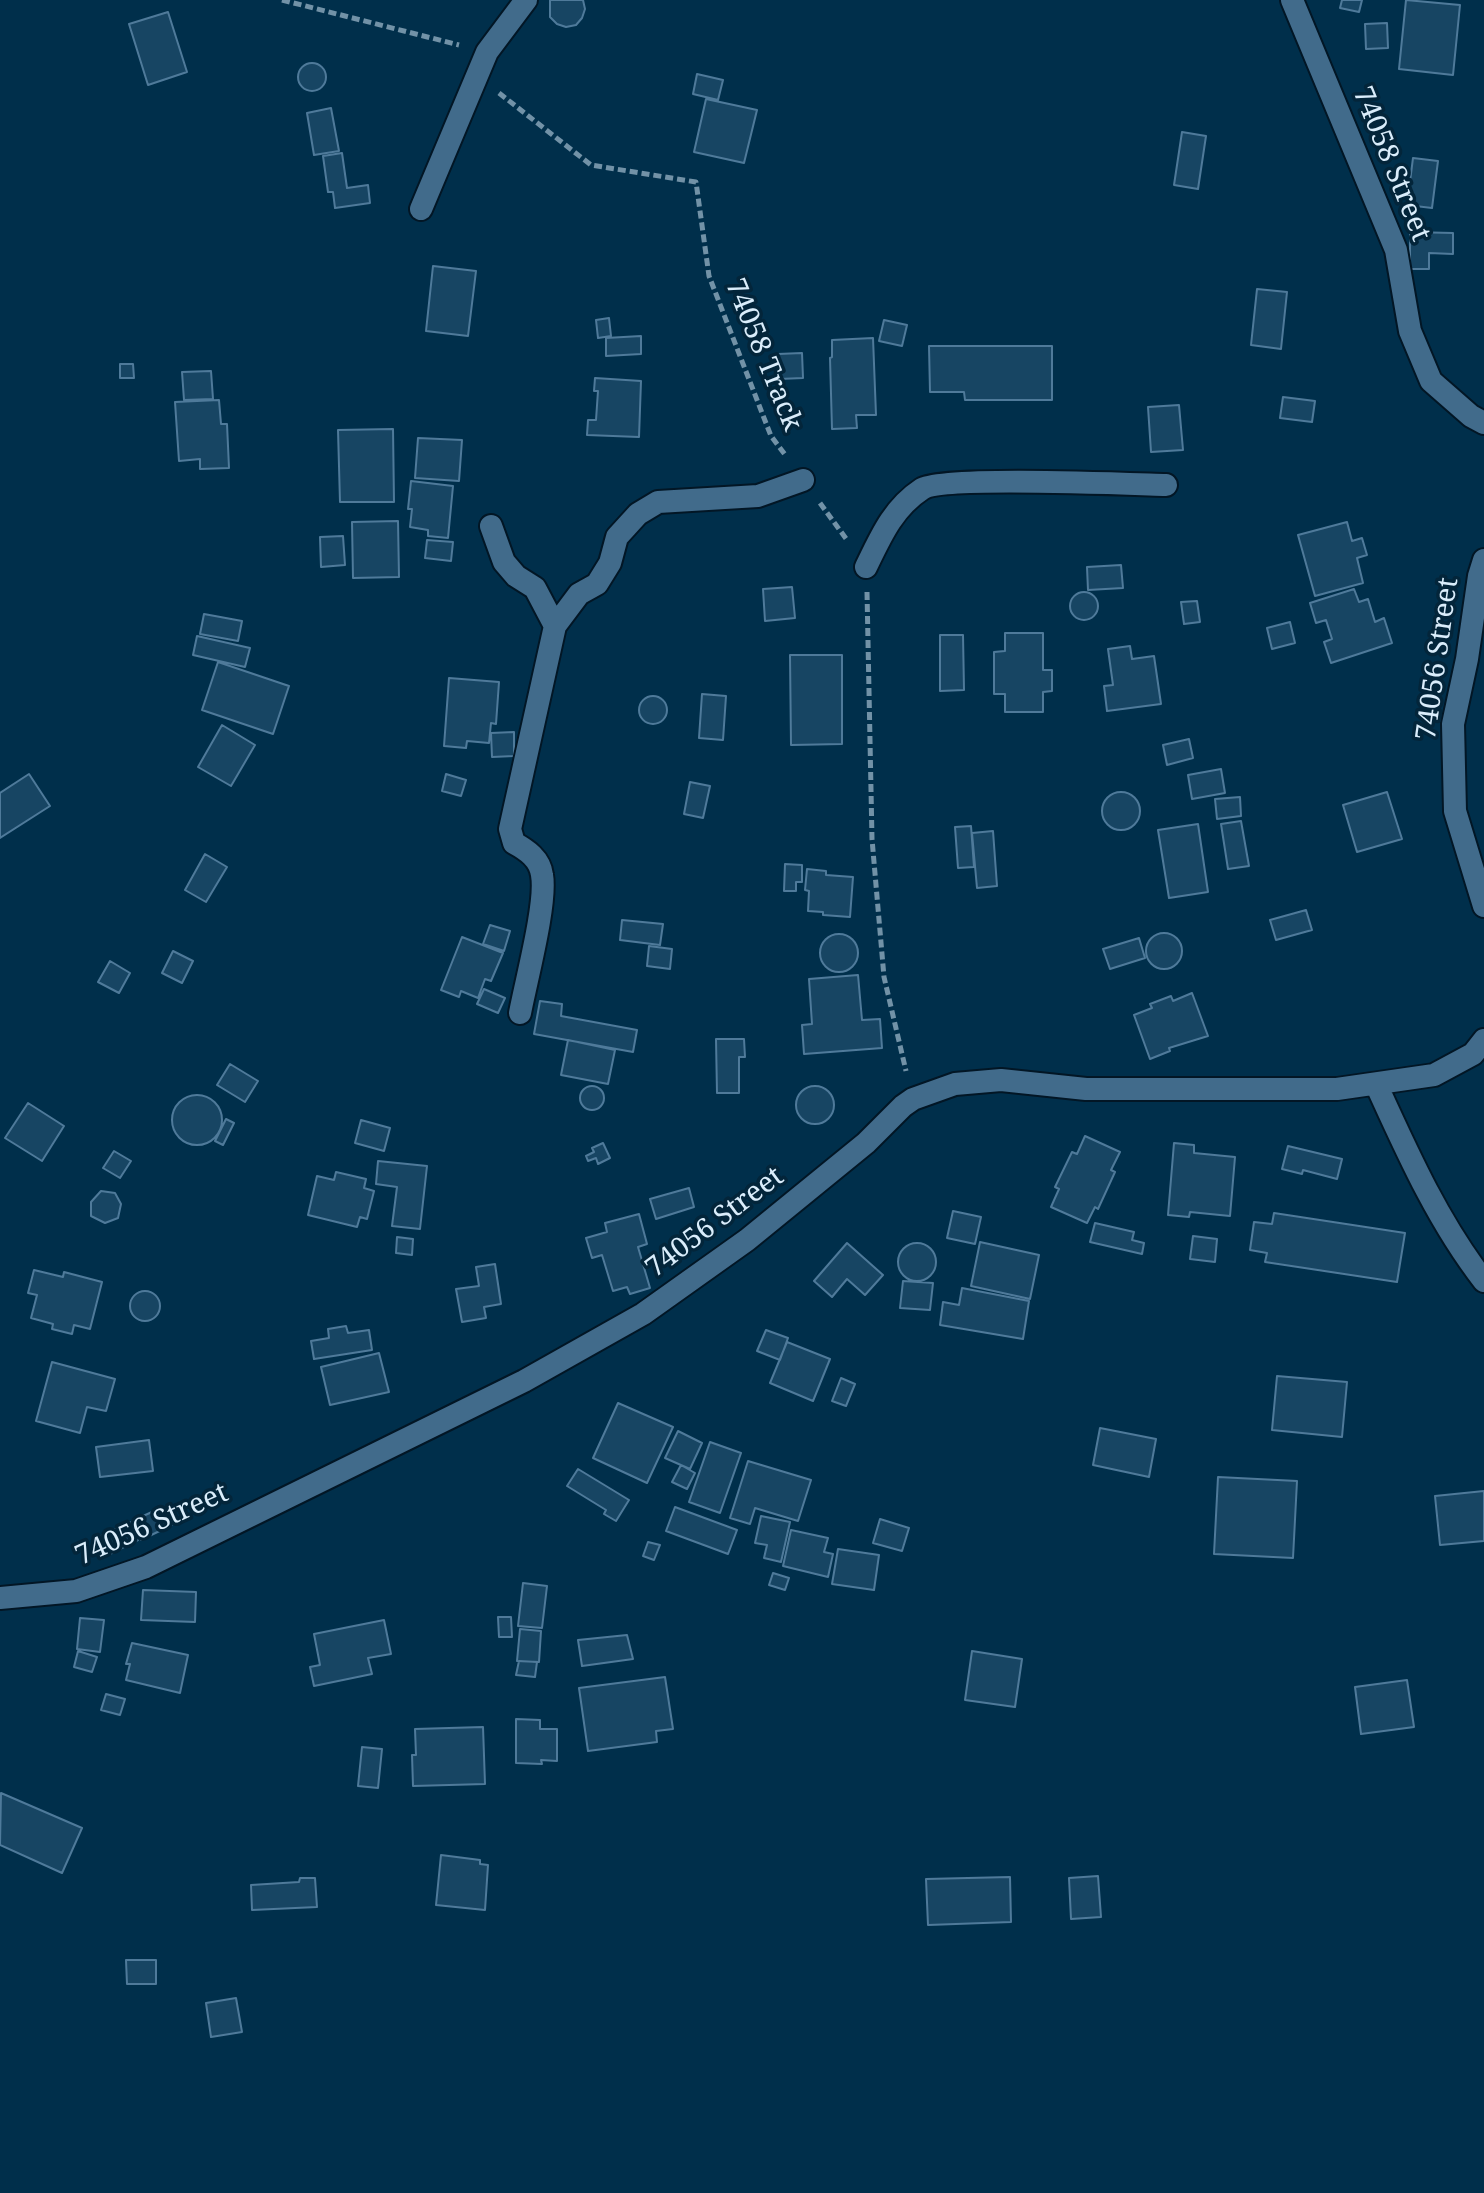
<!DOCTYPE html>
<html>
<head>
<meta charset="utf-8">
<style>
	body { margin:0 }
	canvas { display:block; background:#002f4b }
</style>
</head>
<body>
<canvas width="1484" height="2193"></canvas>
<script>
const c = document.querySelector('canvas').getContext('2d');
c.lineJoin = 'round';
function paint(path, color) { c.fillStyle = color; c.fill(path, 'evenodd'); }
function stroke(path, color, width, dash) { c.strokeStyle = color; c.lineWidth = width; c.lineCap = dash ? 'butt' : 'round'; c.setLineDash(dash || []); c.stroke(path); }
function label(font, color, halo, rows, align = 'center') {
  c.font = font + ' "Noto Serif",serif'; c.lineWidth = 7; c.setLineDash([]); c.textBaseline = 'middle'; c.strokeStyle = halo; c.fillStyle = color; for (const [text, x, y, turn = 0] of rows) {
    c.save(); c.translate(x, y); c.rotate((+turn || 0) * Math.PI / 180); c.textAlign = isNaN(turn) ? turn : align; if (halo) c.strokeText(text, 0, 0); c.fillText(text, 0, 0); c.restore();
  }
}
const building = new Path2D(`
	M550,0h33l2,9 -3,9 -6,7 -10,2 -9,-3 -7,-7z
	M1342,0h20l-3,12 -19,-4z
	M1406,0l54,5 -7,70 -54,-6z
	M168,12l19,60 -39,13 -19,-61z
	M1387,23l1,25 -22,1 -1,-25z
	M298 77a14 14 0 1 1 28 0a14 14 0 1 1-28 0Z
	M697,74l26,6 -5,20 -25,-6z
	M706,99l51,11 -13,53 -50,-11z
	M331,108l8,43 -25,4 -7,-42z
	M1182,132l24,4 -8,53 -24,-4z
	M342,153l5,35 21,-3 2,18 -35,5 -2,-16h-5l-5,-36z
	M1413,158l25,3 -6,47 -25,-3z
	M1410,232l43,1v21l-24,-1v16h-19z
	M433,266l43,5 -8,65 -42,-5z
	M1257,289l30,3 -6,57 -30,-4z
	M609,318l2,18 -13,2 -2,-18z
	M884,320l23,5 -5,21 -23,-5z
	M641,336v18l-35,2v-18z
	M873,338l3,77h-20l1,13 -25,1 -2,-71 2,-1v-17z
	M929,346h123v54h-87l-1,-8h-34z
	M802,353l1,25 -24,1 -1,-25z
	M120,364h13l1,14h-14z
	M211,371l2,28 -29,1 -2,-28z
	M595,378l46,3 -2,56 -52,-2 1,-15h8l2,-29h-4z
	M1283,397l32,4 -3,21 -32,-4z
	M219,400l2,24h6l2,44 -29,1v-10l-21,2 -4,-59z
	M1179,405l4,45 -32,2 -3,-45z
	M393,429l1,73h-54l-2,-72z
	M418,438l44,2 -3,41 -44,-3z
	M411,481l42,5 -5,52 -20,-2v-6l-18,-3 2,-18h-4z
	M398,521l1,56 -46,1 -1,-56z
	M1347,522l5,19 10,-3 5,17 -10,3 6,25 -48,13 -17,-61z
	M343,536l2,29 -24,2 -1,-30z
	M427,540l26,2 -2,19 -26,-3z
	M1121,565l2,23 -35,2 -1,-23z
	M792,587l3,31 -30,3 -2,-32z
	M1354,589l5,13 9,-3 7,23 9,-4 8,25 -61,20 -7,-21 8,-3 -6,-19 -10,3 -6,-20z
	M1070 606a14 14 0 1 1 28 0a14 14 0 1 1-28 0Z
	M1197,601l3,21 -16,2 -3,-22z
	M204,614l38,7 -4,20 -38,-7z
	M1290,622l5,21 -23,6 -5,-21z
	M1005,633h38v37h9v21l-9,1v20h-38v-18h-11v-42l11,-1z
	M940,635h23l1,55 -24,1z
	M197,636l53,12 -5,19 -52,-12z
	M1130,646l2,13 22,-3 7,48 -54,7 -3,-25 9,-1 -5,-36z
	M790,655h52v89l-51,1z
	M218,662l71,24 -16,48 -71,-24z
	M449,678l50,4 -3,42 -5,-1 -2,20 -22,-2 -1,7 -22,-2z
	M702,694l24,2 -3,44 -24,-2z
	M639 710a14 14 0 1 1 28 0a14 14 0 1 1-28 0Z
	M222,725l33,20 -24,41 -33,-19z
	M514,732v24l-22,1 -1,-24z
	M1189,739l4,19 -26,7 -4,-20z
	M1221,769l4,24 -33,6 -4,-24z
	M29,774l21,32 -50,32v-45z
	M446,774l20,6 -5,16 -19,-5z
	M690,782l20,4 -7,32 -19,-4z
	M1387,792l15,47 -45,13 -14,-47z
	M1102 811a19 19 0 1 1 38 0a19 19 0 1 1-38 0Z
	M1240,797l1,19 -24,3 -2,-20z
	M1241,821l8,45 -21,3 -7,-45z
	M1198,824l10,68 -39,6 -11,-68z
	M971,826l3,41 -16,1 -3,-41z
	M993,831l4,55 -20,2 -5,-55z
	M205,854l22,13 -21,35 -21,-12z
	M785,864l17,1v17h-6v9h-12z
	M807,869l19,2v4l27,2 -3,40 -27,-2v-3l-15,-1 1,-20 -4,-1z
	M1306,910l6,20 -36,10 -6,-20z
	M622,920l41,4 -3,21 -40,-5z
	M490,925l20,6 -6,20 -21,-7z
	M1146 951a18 18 0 1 1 36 0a18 18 0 1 1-36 0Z
	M820 953a19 19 0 1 1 38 0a19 19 0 1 1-38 0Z
	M462,937l41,16 -12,28 -6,-2 -7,19 -17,-7 -2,6 -18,-7z
	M1139,938l6,20 -35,11 -7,-20z
	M649,946l23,3 -2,20 -23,-3z
	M173,951l20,10 -11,22 -20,-10z
	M110,961l20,12 -11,20 -21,-11z
	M858,975l4,45 18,-1 2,29 -78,6 -2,-29 10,-1 -3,-45z
	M484,989l21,9 -7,15 -21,-9z
	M1192,993l16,43 -39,12 1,3 -20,8 -16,-44 18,-7 -2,-4 21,-8 2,5z
	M540,1001l22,3 -1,12 76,14 -4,22 -99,-18z
	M716,1039h28l1,18h-6v36h-22z
	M568,1040l47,10 -7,34 -47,-9z
	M230,1064l28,17 -13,21 -28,-17z
	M796 1105a19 19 0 1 1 38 0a19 19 0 1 1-38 0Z
	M580 1098a12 12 0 1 1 24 0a12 12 0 1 1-24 0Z
	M172 1120a25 25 0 1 1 50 0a25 25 0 1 1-50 0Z
	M28,1103l36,23 -22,35 -37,-23z
	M226,1119l8,4 -11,22 -8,-4z
	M361,1120l29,8 -6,23 -29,-8z
	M1085,1136l35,16 -9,18 4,2 -17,37 -3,-2 -8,16 -36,-16 8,-18 -4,-2 17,-35 5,2z
	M603,1143l7,15 -12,6 -2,-6 -8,3 -2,-5 8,-4 -2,-4z
	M1174,1143l20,2v8l41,4 -5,59 -40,-4 -1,5 -21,-2z
	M1288,1146l54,13 -5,20 -34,-9 -1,4 -20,-5z
	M114,1151l17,10 -11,17 -17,-10z
	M378,1161l49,5 -7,63 -28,-3 5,-39 -21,-3z
	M336,1172l30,7 -2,9 10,3 -7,28 -7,-2 -3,10 -49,-12 9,-39 17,4z
	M689,1188l5,19 -38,12 -6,-20z
	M101,1191l14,2 6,11 -3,14 -13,5 -14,-7v-14z
	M953,1211l28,6 -6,27 -28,-6z
	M1274,1213l131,20 -8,49 -132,-20 2,-9 -17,-3 4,-28 18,2z
	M639,1214l8,30 -9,3 12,41 -20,6 -3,-7 -14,4 -11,-36 -10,3 -6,-20 21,-6 -2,-9z
	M1095,1223l39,9 -2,8 12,3 -2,11 -52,-12z
	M1193,1236l24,3 -2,23 -25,-3z
	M397,1237l16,2 -1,16 -16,-2z
	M980,1242l59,13 -9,44 -59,-13z
	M847,1243l36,32 -18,20 -18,-16 -15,18 -18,-16z
	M898 1262a19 19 0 1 1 38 0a19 19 0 1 1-38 0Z
	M495,1264l6,40 -17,3 2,11 -24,4 -6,-33 23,-3 -3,-19z
	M34,1270l29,7 1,-5 38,10 -12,47 -16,-4 -2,9 -20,-5 1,-5 -22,-6 6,-23 -9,-2z
	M903,1281l30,2 -3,27 -30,-2z
	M962,1288l67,13 -6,38 -83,-14 3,-23 16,3z
	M130 1306a15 15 0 1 1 30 0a15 15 0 1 1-30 0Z
	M346,1326l2,7 21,-3 3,20 -58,9 -3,-18 18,-3 -1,-9z
	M766,1330l22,8 -8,22 -23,-9z
	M787,1342l43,17 -17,42 -43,-18z
	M379,1353l10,39 -59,13 -9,-38z
	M52,1362l63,17 -9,32 -19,-4 -7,26 -44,-12z
	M1277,1376l70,6 -5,55 -70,-7z
	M841,1378l14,6 -9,22 -14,-5z
	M618,1403l55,24 -26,56 -54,-25z
	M1100,1428l56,11 -7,38 -56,-12z
	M678,1431l24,12 -12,26 -25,-11z
	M149,1440l4,31 -53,6 -4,-30z
	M710,1442l31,11 -21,60 -31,-11z
	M748,1461l63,19 -13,41 -43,-13 -5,16 -20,-6z
	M681,1465l14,8 -8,16 -15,-7z
	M578,1469l51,31 -13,21 -12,-7 2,-4 -39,-24z
	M1218,1477l79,4 -4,77 -79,-4z
	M1484,1491v50l-44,4 -5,-49z
	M163,1507l9,18 -31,15 -9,-19z
	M675,1507l62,23 -9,24 -62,-23z
	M761,1516l29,6 -9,40 -17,-4 3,-13 -12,-2z
	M880,1519l29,9 -7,23 -29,-8z
	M130,1522l8,18 -30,15 -9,-18z
	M791,1530l37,8 -4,14 9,2 -5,23 -45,-11z
	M648,1542l12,3 -6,15 -11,-4z
	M838,1549l41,6 -5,35 -42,-6z
	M773,1573l16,5 -4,12 -16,-5z
	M523,1583l24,3 -5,42 -24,-2z
	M143,1590l53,2 -1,30 -54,-2z
	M498,1617h13l1,20h-13z
	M80,1618l24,2 -4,32 -23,-3z
	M384,1620l7,34 -23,4 4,16 -58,12 -4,-19 10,-2 -6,-31z
	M520,1629l21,2 -2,31 -22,-1z
	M627,1635l6,24 -51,7 -4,-26z
	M132,1643l56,12 -8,38 -54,-13 4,-16h-4z
	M78,1651l19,6 -5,15 -18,-5z
	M972,1651l50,8 -7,48 -50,-7z
	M519,1661l18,1 -2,15 -19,-2z
	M665,1677l8,52 -17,2 1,11 -69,9 -9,-63z
	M1407,1680l7,47 -53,7 -6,-47z
	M106,1694l19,5 -5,16 -19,-5z
	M516,1719l24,1v9h17v32l-16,-1 1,4 -26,-1z
	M483,1727l2,57 -72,2 -1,-31h4l-1,-26z
	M362,1747l20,2 -4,39 -20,-2z
	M1,1793l81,35 -20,45 -62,-28z
	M441,1855l39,5v4l8,1 -3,45 -49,-5z
	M1098,1876l3,41 -30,2 -2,-41z
	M1010,1877l1,45 -83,3 -2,-46z
	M300,1878h15l2,29 -65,3 -1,-25 48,-3z
	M126,1960h30v24h-29z
	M236,1998l6,34 -31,5 -5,-34z`);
paint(building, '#174563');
stroke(building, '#4f7a9a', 2);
const minor = new Path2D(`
	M1292,0l104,250 14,81 21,50 40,35 13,7
	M421,209l66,-157 39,-52
	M491,526l13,36 12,14 19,12 20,38 -45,203 4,14c13,7 26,16 28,32 5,28 -16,106 -22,138
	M1484,560l-5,16 -12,83 -14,65 2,87 29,95
	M866,567c15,-31 27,-59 56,-78 19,-13 208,-5 244,-4
	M555,626l24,-32 18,-10 13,-21 7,-26 21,-23 20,-12 100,-6 45,-16
	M1376,1084c31,68 62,138 108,197
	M0,1598l76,-7 70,-24 378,-186 119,-67 104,-74 119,-97 37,-37 10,-7 42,-15 46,-4 85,9h251l97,-14 39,-21 11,-14`);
stroke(minor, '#021625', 26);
stroke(new Path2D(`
	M282,0l177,45
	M499,93l92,72 105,17 13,94 62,160 15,20
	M820,503l27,37
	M867,592l5,247 12,138 22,94`), '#7292a7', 5, [8, 4]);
stroke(minor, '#416b8b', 22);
label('28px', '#daedfb', '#03253a', [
	["74058 Street",1391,164,68],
	["74058 Track",763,355,68],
	["74056 Street",1438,659,-82],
	["74056 Street",715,1223,-37],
	["74056 Street",152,1525,-24]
]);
</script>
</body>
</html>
